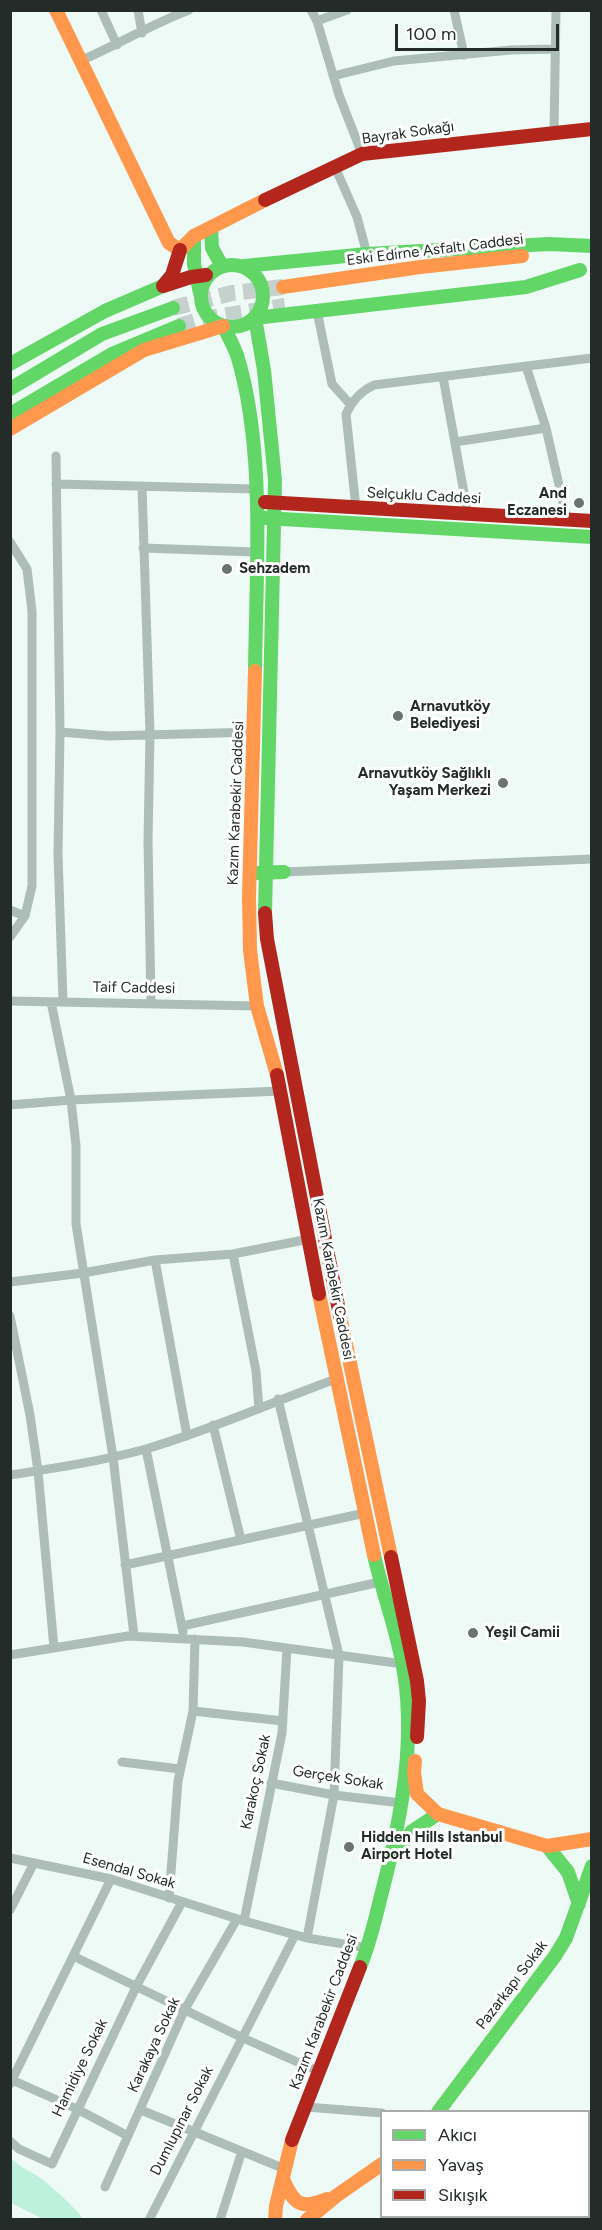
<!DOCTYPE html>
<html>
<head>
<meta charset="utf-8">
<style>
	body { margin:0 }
	#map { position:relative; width:602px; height:2230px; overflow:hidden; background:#eefaf5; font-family:Figtree,sans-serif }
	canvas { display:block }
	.frame { position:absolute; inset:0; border:12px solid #232c29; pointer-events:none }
	.legend { position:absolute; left:380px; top:2110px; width:210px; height:108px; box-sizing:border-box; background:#fff; border:2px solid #a7aba9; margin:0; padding:8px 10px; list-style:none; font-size:18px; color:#232c29 }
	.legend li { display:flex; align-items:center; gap:12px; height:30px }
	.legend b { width:30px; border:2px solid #a7aba9 }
	.scale { position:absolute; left:395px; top:24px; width:164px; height:27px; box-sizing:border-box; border:3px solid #232c29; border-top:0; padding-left:8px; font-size:18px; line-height:21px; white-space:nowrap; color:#232c29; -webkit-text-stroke:4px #fff; paint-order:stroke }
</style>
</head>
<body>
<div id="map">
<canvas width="602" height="2230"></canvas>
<div class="frame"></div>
<ul class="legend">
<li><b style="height:8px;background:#63d668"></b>Akıcı</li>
<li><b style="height:8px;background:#ff974d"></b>Yavaş</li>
<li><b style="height:8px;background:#b3261e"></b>Sıkışık</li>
</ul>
<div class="scale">100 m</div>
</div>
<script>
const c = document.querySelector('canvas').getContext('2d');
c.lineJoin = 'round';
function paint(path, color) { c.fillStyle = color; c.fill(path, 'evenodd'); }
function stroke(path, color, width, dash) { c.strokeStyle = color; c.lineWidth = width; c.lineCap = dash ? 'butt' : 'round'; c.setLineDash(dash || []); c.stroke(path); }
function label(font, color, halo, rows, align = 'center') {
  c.font = font + ' Figtree,sans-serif'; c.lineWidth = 6; c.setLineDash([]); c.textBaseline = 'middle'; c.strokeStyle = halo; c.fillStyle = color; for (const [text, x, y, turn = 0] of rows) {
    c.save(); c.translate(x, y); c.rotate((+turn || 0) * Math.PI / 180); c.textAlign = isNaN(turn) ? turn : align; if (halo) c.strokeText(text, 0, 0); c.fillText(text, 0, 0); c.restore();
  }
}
paint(new Path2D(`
	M10,2157c10,11 21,14 32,22 10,8 35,30 41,40h-40l-32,-16z`), '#bef0de');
stroke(new Path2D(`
	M173,308l59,-15 51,-6
	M179,326l23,-7 83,-13`), '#c5d1cc', 16, [16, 8]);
stroke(new Path2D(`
	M101,10l16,35
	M138,10l4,23
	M311,10l6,11 22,74 23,59
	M454,10l10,45
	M317,21l30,-11
	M80,61c37,-16 72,-37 109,-51
	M333,76l61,-15 117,-11 44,-1
	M554,132l2,-122
	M335,167l22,50 10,37
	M317,311l15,73 18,20
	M526,366l20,62 21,92
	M443,377l25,138
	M455,442l91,-14
	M56,456l4,276 -2,122 5,148
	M56,484l199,5
	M142,486l8,248 -2,107 3,162
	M356,508l-10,-94c6,-13 15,-23 28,-29l218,-27
	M10,542l17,27 5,42v275l-7,30 -15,21
	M143,548l113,4
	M60,732l49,4 146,-4
	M284,872l308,-13
	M10,910l15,6
	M10,1001l247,5
	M51,1002l20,98 5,46v78l37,233 21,179
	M10,1105l61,-5 209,-9
	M233,1254l23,117 3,38
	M155,1260l32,176
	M10,1282l73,-9 72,-13 78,-6 76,-15
	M10,1316l20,99 8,56 16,177
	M278,1399l61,256 -5,140 -27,143
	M213,1425l28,115
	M146,1449l37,183
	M10,1475c46,-7 92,-14 136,-26 65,-19 126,-47 190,-70
	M125,1565l240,-52
	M182,1626l198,-44
	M10,1655l118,-19 115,6 160,22
	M193,1711l90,10
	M122,1762l58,7
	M271,1783l63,12 67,8
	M10,1858l101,21 133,42 63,17 61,10
	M169,1898l9,-117 15,-70 2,-72
	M10,1910l24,-47
	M244,1921l38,-188 5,-85
	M73,1956l170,82 77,34
	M12,2080l65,29 51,27
	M10,2084l101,-205
	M306,2107l76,6
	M141,2110l144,59
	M10,2141l9,8 33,15 85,-179 45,-83
	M588,2186l4,2
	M105,2187l80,-178 52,-90
	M449,2216l1,4
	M149,2220l146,-285
	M220,2220l22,-69`), '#adbdb7', 9);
stroke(new Path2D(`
	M211,228l1,20 10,18
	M194,236v28l6,29
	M201 296a31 31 0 1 1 62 0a31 31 0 1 1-62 0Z
	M244,266l123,-12 182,-10 43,2
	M255,318l9,52 11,110 -10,433
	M255,318l271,-31 54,-17
	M223,326c5,9 10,19 14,29 29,94 19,218 18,316
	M10,364l95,-53 58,-25
	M10,389l92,-55 71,-26
	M10,414l102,-60 67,-28
	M265,518l327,19
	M256,873l28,-1
	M547,1846l21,26 11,32
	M393,1856l19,-25 26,-17
	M360,1967c11,-26 16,-52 23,-79 19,-74 34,-151 19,-227 -7,-36 -20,-70 -28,-106
	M438,2112l117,-156 11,-18 26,-72`), '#63d668', 14);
stroke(new Path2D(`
	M56,10l113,233 11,7 14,-14 71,-36
	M283,287l137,-20 102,-11
	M10,429l134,-79 79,-24
	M255,671l-6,226 1,53 7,56 20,69
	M319,1294l55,261
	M340,1316l51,241
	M415,1761l-1,11 3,22 21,20 109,32 45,-7
	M283,2179c11,25 17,31 44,20
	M275,2220l1,-14 16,-66
	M307,2220l29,-24 46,-32`), '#ff974d', 14);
stroke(new Path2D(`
	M265,200l97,-46 230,-25
	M163,286l28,-9 15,-2
	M163,286l9,-11 8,-25
	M265,502l327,19
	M265,913l2,26 73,377
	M277,1075l42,219
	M391,1557l26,124 2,20 -2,36
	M292,2140l68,-173`), '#b3261e', 14);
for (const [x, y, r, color] of [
	[579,503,6,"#6a7470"],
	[227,569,6,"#6a7470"],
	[398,716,6,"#6a7470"],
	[503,783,6,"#6a7470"],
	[473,1633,6,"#6a7470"],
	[349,1847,6,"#6a7470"]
]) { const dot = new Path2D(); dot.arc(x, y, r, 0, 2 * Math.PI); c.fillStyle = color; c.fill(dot); stroke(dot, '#fff', 2); }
label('15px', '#232c29', '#fff', [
	["Bayrak Sokağı",408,133,-8],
	["Eski Edirne Asfaltı Caddesi",435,250,-7],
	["Selçuklu Caddesi",424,496,3],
	["Kazım Karabekir Caddesi",236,803,-88],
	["Taif Caddesi",134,988,1],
	["Kazım Karabekir Caddesi",333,1279,79],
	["Gerçek Sokak",338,1778,9],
	["Karakoç Sokak",256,1782,-78],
	["Esendal Sokak",129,1871,16],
	["Pazarkapı Sokak",512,1985,-53],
	["Kazım Karabekir Caddesi",324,2012,-69],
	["Karakaya Sokak",154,2045,-65],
	["Hamidiye Sokak",80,2068,-64],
	["Dumlupınar Sokak",182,2121,-63]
]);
label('bold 15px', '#232c29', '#fff', [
	["And",567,494,"right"],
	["Eczanesi",567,511,"right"],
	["Sehzadem",239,569],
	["Arnavutköy",410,707],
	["Belediyesi",410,724],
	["Arnavutköy Sağlıklı",491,774,"right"],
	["Yaşam Merkezi",491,791,"right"],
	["Yeşil Camii",485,1633],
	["Hidden Hills Istanbul",361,1838],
	["Airport Hotel",361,1855]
], 'left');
</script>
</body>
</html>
